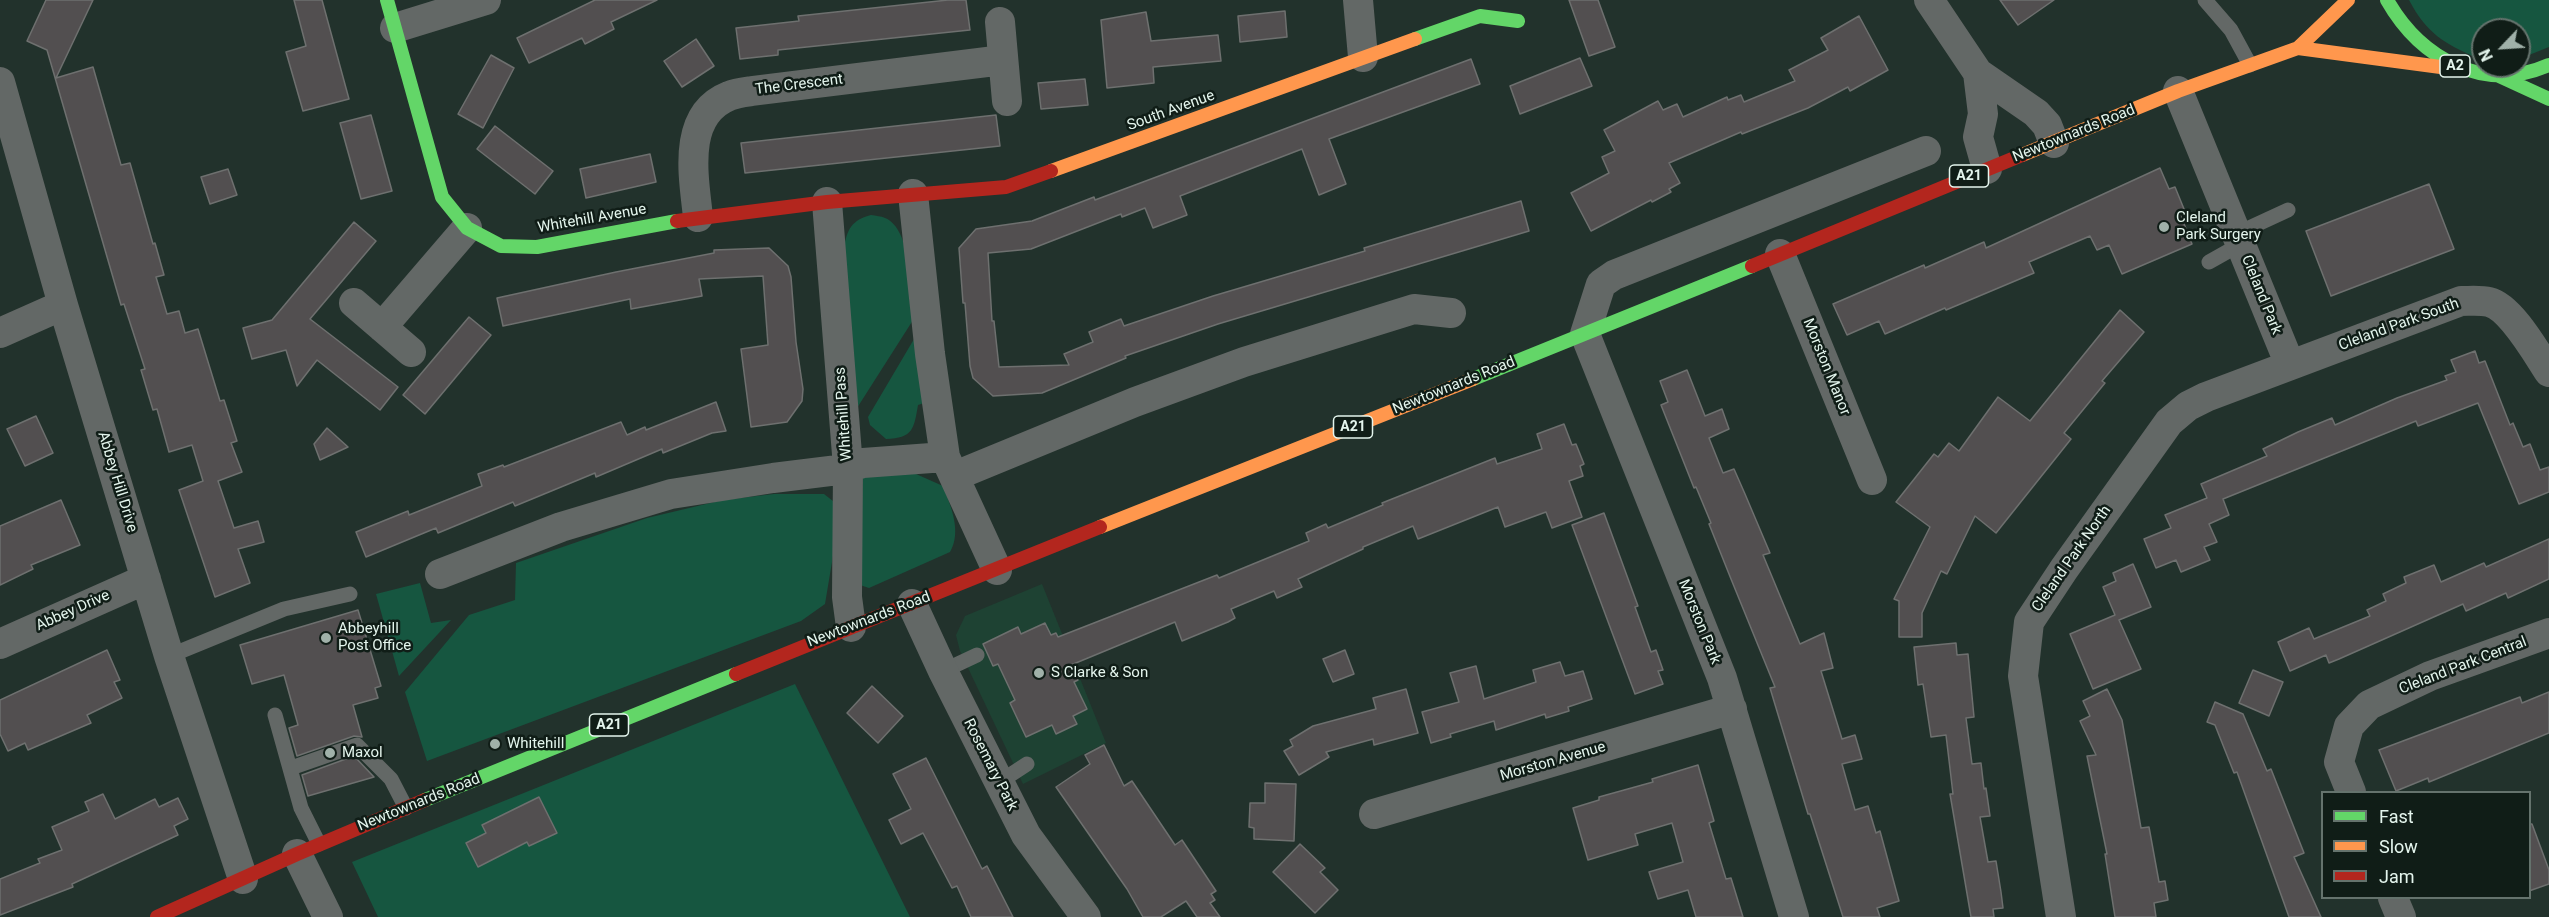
<!DOCTYPE html>
<html>
<head>
<meta charset="utf-8">
<style>
	body { margin:0 }
	#map { position:relative; width:2549px; height:917px; overflow:hidden; background:#22322c; font-family:Roboto,sans-serif }
	canvas { display:block }
	.legend { position:absolute; left:2321px; top:791px; width:210px; height:108px; box-sizing:border-box; background:#101d17; border:2px solid #65736d; margin:0; padding:8px 10px; list-style:none; font-size:18px; color:#e4f5ed }
	.legend li { display:flex; align-items:center; gap:12px; height:30px }
	.legend b { width:30px; border:2px solid #65736d }
	.north { position:absolute; left:2471px; top:18px; width:60px; height:60px; box-sizing:border-box; background:#101d17; border:2px solid #65736d; border-radius:50%; rotate:245deg; font-size:16px; font-weight:700; line-height:24px; text-align:center; color:#e4f5ed }
	.north::after { content:''; display:block; margin:auto; width:21px; height:27px; background:#a0b1a9; clip-path:polygon(50% 0,100% 100%,50% 72%,0 100%) }
</style>
</head>
<body>
<div id="map">
<canvas width="2549" height="917"></canvas>
<ul class="legend">
<li><b style="height:8px;background:#63d668"></b>Fast</li>
<li><b style="height:8px;background:#ff974d"></b>Slow</li>
<li><b style="height:8px;background:#b3261e"></b>Jam</li>
</ul>
<div class="north">N</div>
</div>
<script>
const c = document.querySelector('canvas').getContext('2d');
c.lineJoin = 'round';
function paint(path, color) { c.fillStyle = color; c.fill(path, 'evenodd'); }
function stroke(path, color, width, dash) { c.strokeStyle = color; c.lineWidth = width; c.lineCap = dash ? 'butt' : 'round'; c.setLineDash(dash || []); c.stroke(path); }
function label(font, color, halo, rows, align = 'center') {
  c.font = font + ' Roboto,sans-serif'; c.lineWidth = 5; c.setLineDash([]); c.textBaseline = 'middle'; c.strokeStyle = halo; c.fillStyle = color; for (const [text, x, y, turn = 0] of rows) {
    c.save(); c.translate(x, y); c.rotate((+turn || 0) * Math.PI / 180); c.textAlign = isNaN(turn) ? turn : align; if (halo) c.strokeText(text, 0, 0); c.fillText(text, 0, 0); c.restore();
  }
}
paint(new Path2D(`
	M1042,584l64,159 -83,41 -63,-133 -4,-16 9,-19z`), '#1e4233');
paint(new Path2D(`
	M2409,0h140v47l-30,12v-29h-36v29l-6,-1c-33,-15 -50,-24 -68,-58z
	M871,215c5,1 10,1 14,3 26,10 27,75 30,99l-58,91 -13,-160c3,-19 8,-28 27,-33z
	M917,334l7,69 -6,2c-4,24 -5,33 -32,34l-16,-14 -2,-8z
	M863,471l53,3 27,12c8,20 19,46 7,66l-81,36 -9,-3 -1,-24z
	M774,494h50l14,11v21l-13,78 -24,17 -374,140 -22,-69 64,-77 46,-15 1,-37 131,-45 76,-18z
	M420,583l11,40 20,-3 -52,56 -23,-82z
	M795,684l115,233h-532l-26,-55z`), '#165640');
const building = new Path2D(`
	M46,0h47l-37,78 37,-11 28,98 9,-2 23,81 2,-1 9,32 -8,2 11,37 12,-3 6,22 13,-4 22,72 4,-1 13,41 -6,2 11,29 -24,9 16,47 24,-7 6,21 -26,7 12,34 -35,14 -36,-107 24,-9 -11,-36 -23,7 -12,-43 -4,1 -12,-40 4,-1 -21,-65 -3,1 -74,-255 -20,-9z
	M294,0h28l27,99 -46,12 -17,-59 20,-6z
	M595,0h62l-46,22 3,7 -29,15 -3,-6 -53,25 -12,-25z
	M948,0h18l4,30 -192,20v5l-38,4 -4,-31 63,-7 -1,-5z
	M1569,0h29l17,47 -26,9z
	M2000,0h54l-36,25z
	M1285,11l2,26 -47,5 -2,-26z
	M1146,12l5,29 67,-6 3,26 -68,6 1,16 -47,5 -6,-68z
	M1859,16l29,54 -38,21 -2,-4 -40,21 -66,26 -1,-2 -72,31 11,20 -11,6 2,3 -19,10 -1,-2 -60,31 -20,-38 38,-20 -7,-16 13,-6 -11,-21 54,-29 5,9 14,-6 6,13 44,-20 1,3 13,-5 3,7 51,-21 -6,-11 39,-20 -7,-12z
	M696,39l18,27 -32,21 -18,-26z
	M491,55l23,13 -31,60 -25,-14z
	M1580,58l12,28 -72,28 -10,-28z
	M1471,59l9,25 -151,55 17,45 -27,11 -17,-46 -122,47 7,19 -34,13 -8,-20 -23,9 -1,-3 -90,35 -43,4 4,68h2l5,46 70,-2 -5,-11 29,-12 -4,-10 32,-13 3,7 89,-30 152,-45 -1,-3 157,-47 8,30 -311,93 -93,32 1,2 -84,35 -49,3 -20,-18 -3,-12 -5,-63h-2l-4,-55 17,-19 56,-8 62,-24 1,3z
	M1085,79l3,26 -47,4 -3,-26z
	M371,115l21,76 -31,8 -21,-76z
	M996,115l4,31 -255,27 -4,-30z
	M495,126l58,45 -18,23 -58,-45z
	M650,154l6,28 -70,16 -6,-29z
	M2160,168l9,21 6,-2 9,22 -5,2 13,33 -70,30 -13,-29 -12,5 -7,-14 -61,26 5,11 -88,37 -1,-2 -60,26 -6,-13 -32,14 -14,-31 91,-39 1,3 59,-26 2,6z
	M228,169l9,26 -27,9 -9,-27z
	M2429,184l25,65 -123,47 -25,-65z
	M354,222l22,19 -66,78 88,68 -18,23 -63,-50 -20,26 -11,-36 -34,9 -9,-31 29,-8z
	M769,248l19,18 3,11 5,65 7,47 -1,12 -15,21 -36,5 -10,-78 27,-4 -5,-69 -64,3 3,17 -71,13 -1,-10 -127,27 -6,-28 119,-26 98,-19v-3z
	M2120,310l24,22 -42,49 3,2 -41,50 7,6 -75,94 -21,-17 -28,58 -6,-3 -19,42v24h-23v-36l-5,-2 36,-72 -34,-25 38,-48 4,3 11,-14 10,8 39,-54 32,24z
	M469,317l22,18 -66,79 -22,-19z
	M2475,351l4,12 6,-2 25,64 3,-2 10,24 7,-3 10,26 9,-3v25l-30,12 -41,-101 -60,23 -2,-5 -193,78 6,16 -20,9 8,18 -13,5 6,13 -29,12 -5,-12 -20,8 -12,-29 27,-11 -6,-13 42,-17 -6,-14 66,-28 -4,-7 35,-17 34,-14 3,7 62,-27 50,-18 -2,-4 11,-4 -5,-12z
	M1687,370l18,46 17,-7 7,20 -20,9 14,35 11,-4 11,25 25,59 -7,2 37,89 24,-11 9,35 -12,3 21,68 13,-4 7,24 -20,5 13,46 13,-4 8,27 4,-2 19,70 -22,7 3,9h-37l-33,-103h-2l-38,-126 5,-1 -44,-108 -22,-55 2,-1 -15,-36 -2,1 -33,-83 7,-3 -8,-21z
	M716,402l10,29 -14,2 -49,20 -1,-4 -66,28 -1,-4 -80,33 -2,-4 -75,31 -2,-5 -70,29 -10,-25 52,-21 1,4 73,-29 -4,-12 25,-9 1,2 117,-45 6,13 18,-8 1,3z
	M36,416l17,37 -28,13 -18,-37z
	M1564,424l8,21 4,-1 8,20 -4,2 3,10 -14,5 13,36 -30,11 -6,-16 -41,15 -7,-20 -80,32 -5,-13 -50,21v2l-65,30 4,8 -25,11 -3,-7 -43,18 4,9 -7,4 -46,19 -7,-19 -104,43 7,15 -4,2 13,27 -14,7 4,8 -21,10 -4,-9 -26,12 -16,-34 5,-3 -17,-36 -5,2 -10,-22 35,-17 3,7 24,-11 6,12 5,-2 2,4 159,-62 2,3 90,-37 -3,-8 20,-9 2,4 55,-23 -1,-2 113,-45 2,6 45,-15 -5,-15z
	M327,428l21,19 -28,13 -6,-16z
	M61,500l19,45 -49,20 2,4 -33,16v-59z
	M1604,513l34,93 -3,1 16,45 5,-2 7,20 -5,1 5,13 -28,10 -63,-169z
	M2549,539v40l-41,19 -2,-5 -40,18 -3,-7 -124,55 -10,4 -3,-8 -36,16 -12,-29 31,-14 5,11 56,-23 -3,-6 19,-9 -3,-7 23,-11 -2,-6 30,-12 7,17 43,-19 2,4z
	M2133,564l18,43 -32,13 22,49 -48,20 -23,-55 45,-19 -12,-28 13,-6 -3,-8z
	M358,610l23,76 -6,2 3,10 -25,7 9,32 -8,-1 -57,20 -8,-28 9,-3 -14,-50 -32,9 -12,-39z
	M1956,643l1,12 11,-1 6,63 -8,1 6,46 9,-1 3,26 2,-1 4,28 -10,1 8,45 8,-1 5,31 2,16 -10,1 1,8h-23l-21,-123h3l-7,-59 -15,2 -8,-53 -5,1 -4,-38z
	M107,650l13,30 -6,2 8,16 -35,17 4,8 -63,27 -3,-7 -17,8 -8,-17v-34z
	M1345,650l9,24 -21,8 -10,-23z
	M1560,662l5,14 18,-5 9,28 -24,8 1,4 -23,7 -1,-4 -49,16 -2,-9 -44,13 1,3 -20,6 -9,-31 37,-10 -9,-29 26,-7 8,33 52,-17 -3,-12z
	M2253,670l30,12 -14,34 -30,-13z
	M872,686l31,30 -25,27 -31,-30z
	M1406,689l12,44 -44,12 -1,-6 -47,13 3,5 -30,18 -15,-24 9,-5 -3,-6 23,-14 63,-17 -3,-11z
	M2107,689l15,31 19,108 8,-1 10,55 6,-1 3,19 -14,3 2,14h-41l-10,-63h2l-20,-98 9,-1 -16,-34 10,-5 -7,-15z
	M2549,692v41l-120,49 -1,-4 -32,13 -17,-41 141,-53 2,6z
	M2215,702l28,12 24,57 4,-2 33,84 -10,4 27,60h-32l-52,-145 -3,1 -19,-48 -8,-3z
	M1104,745l20,41 8,-5 43,64 7,-5 34,51 -5,3 4,6 -5,3 10,14h-23l-11,-16 -25,16h-18l-16,-28 -71,-102 34,-23 -5,-9z
	M354,756l20,21 -66,19 -6,-21z
	M926,758l56,111 5,-3 26,51h-42l-14,-31 -5,2 -29,-55 -22,11 -12,-24 22,-11 -18,-35z
	M1698,765l16,56 -5,2 17,56 5,-1 12,39h-47l-8,-27 -30,9 -9,-27 34,-10 -11,-39 -37,11 3,11 -50,15 -15,-52 26,-8v-3l54,-15 -1,-3z
	M1265,783l31,1 -2,57 -40,-2v-11l-5,-1 1,-24h15z
	M103,794l12,25 40,-20 4,8 19,-9 10,21 -14,7 4,9 -106,49 1,3 -73,28v-36l40,-16 -2,-4 24,-9 -10,-23 37,-16 -4,-9z
	M539,797l18,36 -28,13 -2,-4 -49,25 -12,-24 20,-10 -4,-8z
	M2529,824h3l17,46v14l-20,7z
	M1300,844l25,24 -5,4 18,18 -23,23 -42,-41z`);
paint(building, '#524f50');
stroke(building, '#6e706f', 1.5);
stroke(new Path2D(`
	M2205,0l26,30 19,35
	M2236,234l52,-24
	M2209,262l32,-18
	M169,656l115,-47 66,-15
	M943,671l34,-16
	M275,715l26,93 18,36
	M291,768l66,-23 34,34 15,29
	M998,783l29,-19`), '#636866', 15);
stroke(new Path2D(`
	M1358,0l5,57
	M1929,0l49,73 58,40 11,12 7,18
	M1000,22l7,79
	M395,28l91,-28
	M1978,73l5,41 -5,23 9,32
	M0,82l63,223 106,351 74,223
	M2178,91l112,274
	M913,194l17,160 15,103 52,113
	M827,202l21,265 -1,130 4,30
	M698,217c-4,-39 -17,-102 31,-121 7,-3 16,-4 23,-5l251,-31
	M1780,254l92,226
	M354,303l57,49
	M382,327l85,-99
	M0,333l63,-28
	M955,476l180,-74 109,-40 170,-53 37,4
	M440,574l121,-47 110,-33 102,-16 65,-8 25,-7 82,-6
	M912,604l31,67 83,164 60,82
	M0,644l146,-65
	M2351,792l-12,-30 10,-36 20,-21 61,-29 119,-43
	M1374,814l358,-105
	M297,854l31,63
	M2393,898l8,19
	M1794,917l-72,-239 -137,-344 16,-50 13,-9 312,-124
	M2061,917l-38,-241 6,-54 35,-53 105,-147 19,-16 18,-9 255,-96c9,0 20,-1 28,1 22,5 48,52 60,70`), '#636866', 30);
stroke(new Path2D(`
	M387,0l55,197 25,31 34,18 36,1 140,-26
	M2387,0c33,58 96,94 162,65
	M1415,39l65,-23 38,5
	M2499,76l50,23
	M1473,379l279,-113
	M425,800l311,-126`), '#63d668', 14);
stroke(new Path2D(`
	M2298,48l165,22
	M2022,155l156,-64 120,-43 50,-48
	M1051,171l364,-132
	M1100,527l373,-148`), '#ff974d', 14);
stroke(new Path2D(`
	M677,221l150,-19 179,-15 45,-16
	M1752,266l270,-111
	M736,674l364,-147
	M157,917l140,-63 128,-54`), '#b3261e', 14);
for (const [x, y, r, color] of [
	[2164,227,6,"#a0b1a9"],
	[326,638,6,"#a0b1a9"],
	[1039,673,6,"#a0b1a9"],
	[495,744,6,"#a0b1a9"],
	[330,753,6,"#a0b1a9"]
]) { const dot = new Path2D(); dot.arc(x, y, r, 0, 2 * Math.PI); c.fillStyle = color; c.fill(dot); stroke(dot, '#101d17', 2); }
for (const [x, y, w] of [
	[2455,66,30],
	[1969,176,39],
	[1353,427,39],
	[609,725,39]
]) { const box = new Path2D(); box.roundRect(x - w / 2, y - 11, w, 22, 4.5); c.fillStyle = '#101d17'; c.fill(box); stroke(box, '#e4f5ed', 1.5); }
label('bold 14px', '#e4f5ed', null, [
	["A2",2455,66],
	["A21",1969,176],
	["A21",1353,427],
	["A21",609,725]
]);
label('15px', '#e4f5ed', '#101d17', [
	["The Crescent",799,85,-7],
	["South Avenue",1171,111,-20],
	["Newtownards Road",2074,134,-22],
	["Whitehill Avenue",592,219,-10],
	["Cleland Park",2261,295,68],
	["Cleland Park South",2399,325,-20],
	["Morston Manor",1826,367,68],
	["Newtownards Road",1454,386,-22],
	["Whitehill Pass",844,414,-94],
	["Abbey Hill Drive",117,482,73],
	["Cleland Park North",2072,559,-55],
	["Abbey Drive",73,611,-24],
	["Newtownards Road",869,620,-21],
	["Morston Park",1699,622,68],
	["Cleland Park Central",2463,666,-21],
	["Morston Avenue",1553,762,-16],
	["Rosemary Park",990,765,63],
	["Newtownards Road",419,803,-22]
]);
label('15px', '#e4f5ed', '#101d17', [
	["Cleland",2176,218],
	["Park Surgery",2176,235],
	["Abbeyhill",338,629],
	["Post Office",338,646],
	["S Clarke & Son",1051,673],
	["Whitehill",507,744],
	["Maxol",342,753]
], 'left');
</script>
</body>
</html>
